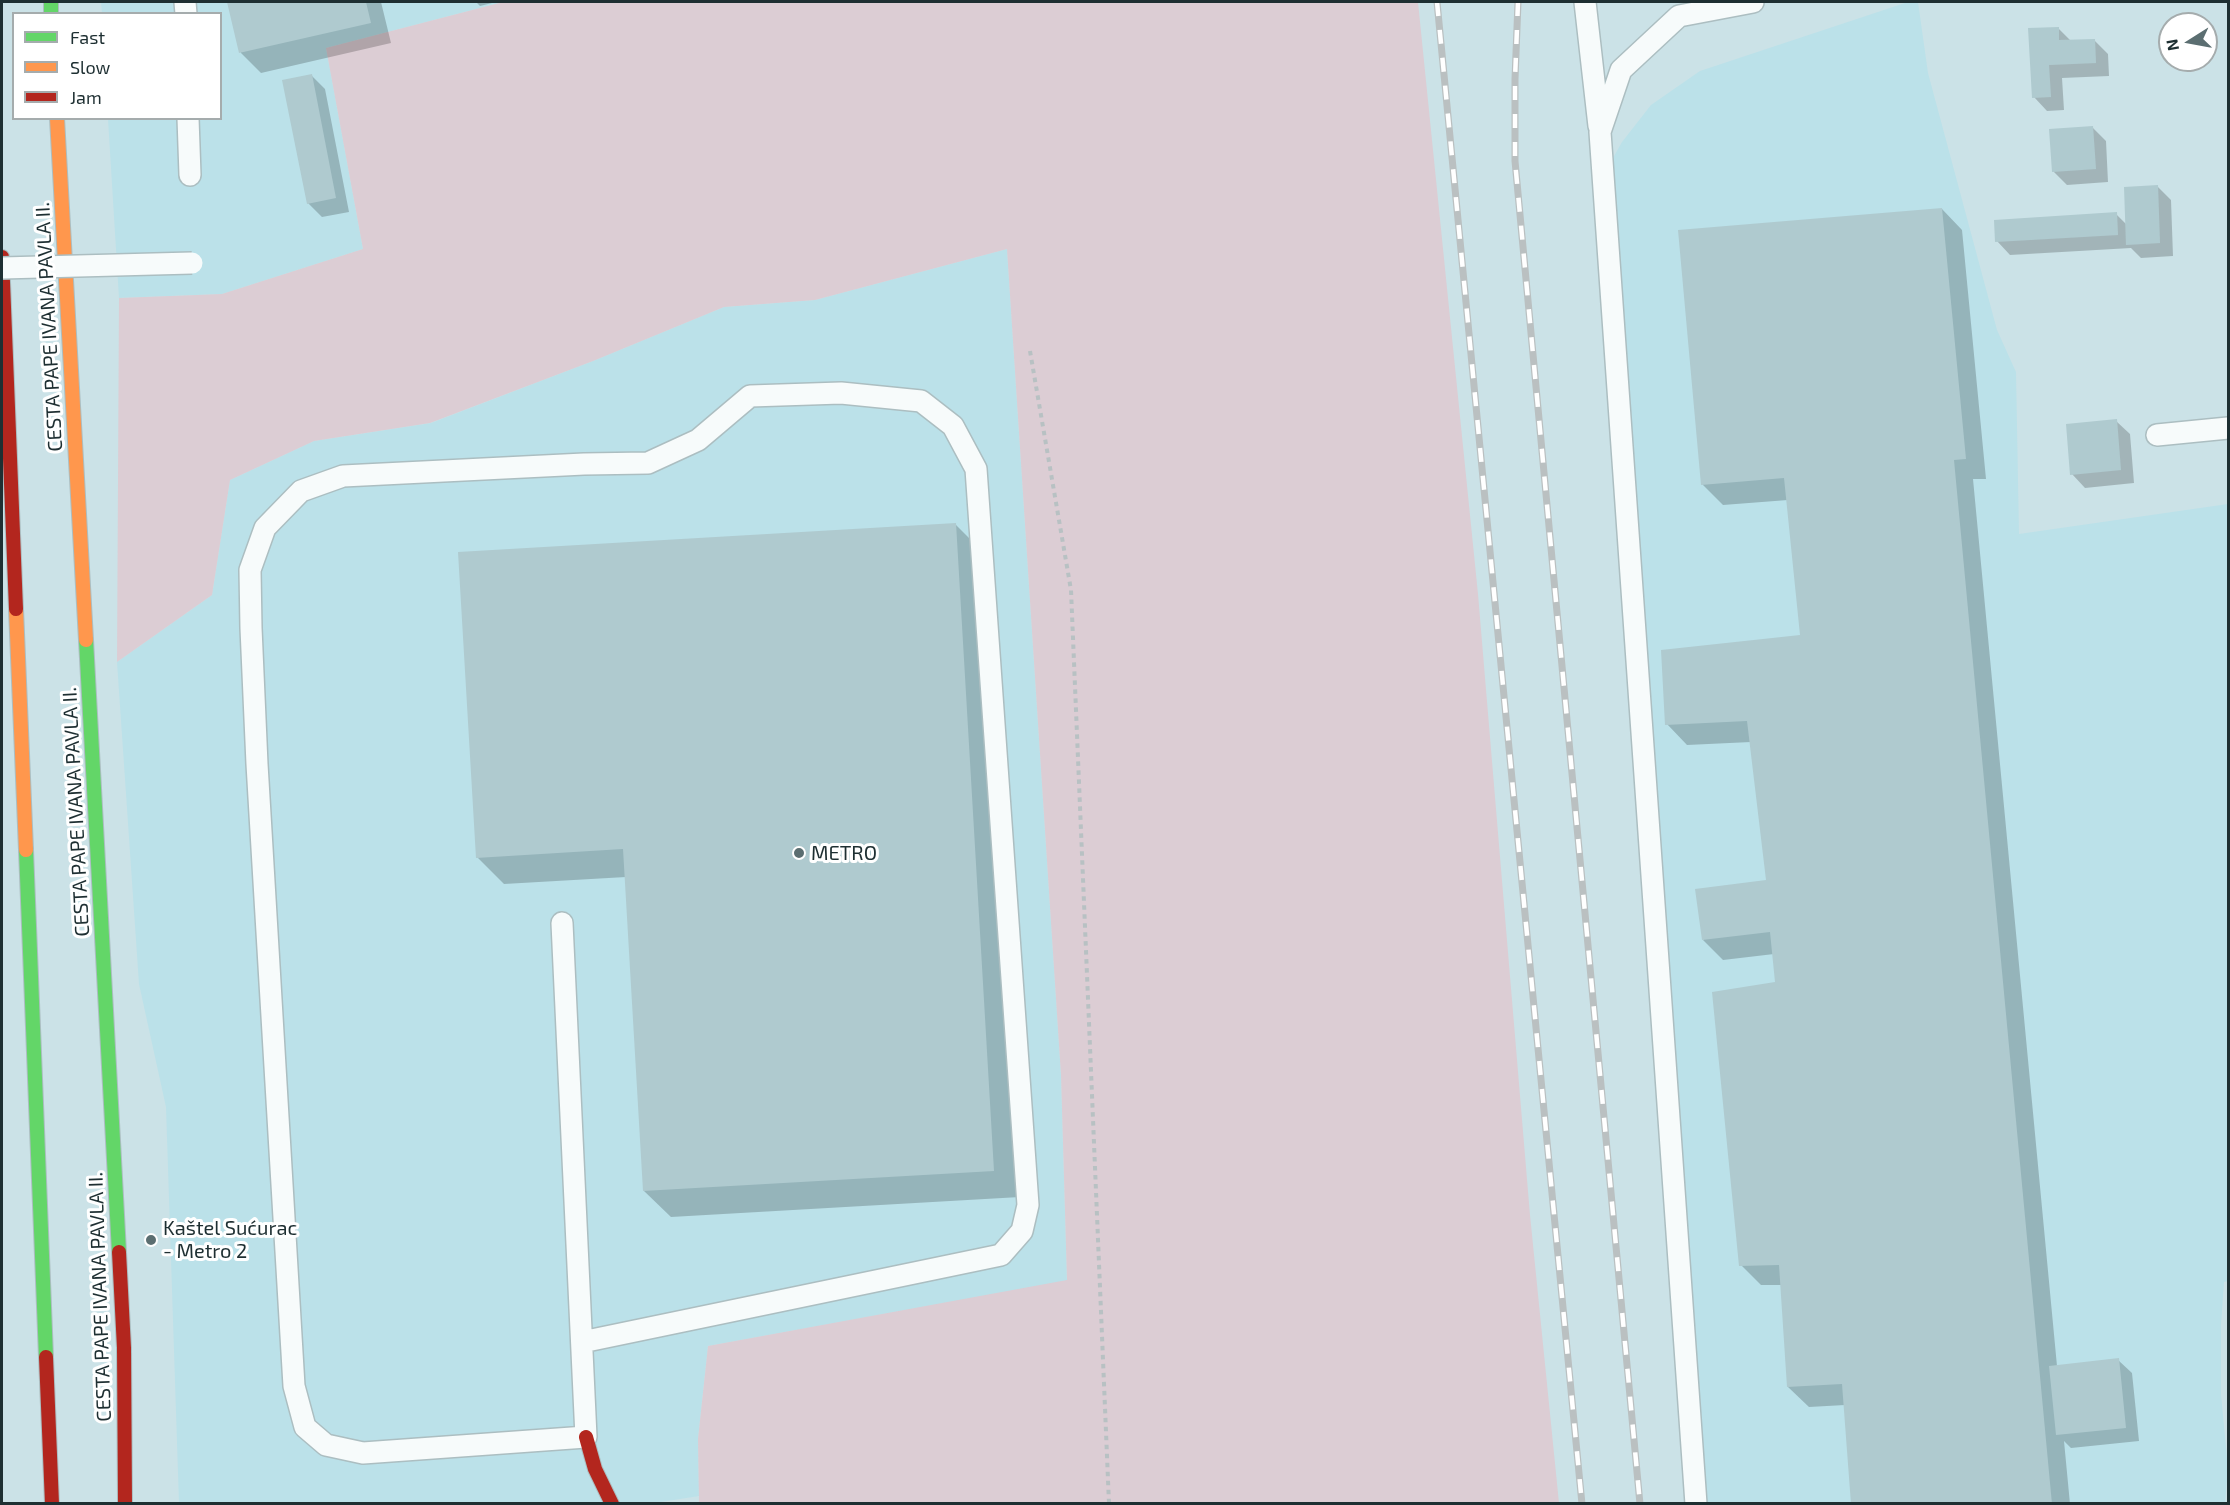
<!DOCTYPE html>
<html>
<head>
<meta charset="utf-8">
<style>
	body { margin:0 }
	#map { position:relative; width:2230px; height:1505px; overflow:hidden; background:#cbe2e7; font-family:"Exo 2",sans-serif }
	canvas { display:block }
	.frame { position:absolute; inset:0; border:3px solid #1e2f32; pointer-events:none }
	.legend { position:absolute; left:12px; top:12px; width:210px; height:108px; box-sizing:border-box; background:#fff; border:2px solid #a5acad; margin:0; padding:8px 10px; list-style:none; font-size:18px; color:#1e2f32 }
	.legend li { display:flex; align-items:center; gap:12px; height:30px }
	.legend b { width:30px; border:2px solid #a5acad }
	.north { position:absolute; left:2158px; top:12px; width:60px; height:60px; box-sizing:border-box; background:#fff; border:2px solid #a5acad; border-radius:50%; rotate:259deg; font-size:16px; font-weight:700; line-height:24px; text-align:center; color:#1e2f32 }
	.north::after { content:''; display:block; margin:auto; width:21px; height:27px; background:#5b6e71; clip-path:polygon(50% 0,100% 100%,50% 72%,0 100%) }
</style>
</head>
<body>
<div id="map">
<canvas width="2230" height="1505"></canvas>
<div class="frame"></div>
<ul class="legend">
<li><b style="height:8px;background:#63d668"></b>Fast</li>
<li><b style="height:8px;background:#ff974d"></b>Slow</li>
<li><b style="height:8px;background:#b3261e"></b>Jam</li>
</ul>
<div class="north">N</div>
</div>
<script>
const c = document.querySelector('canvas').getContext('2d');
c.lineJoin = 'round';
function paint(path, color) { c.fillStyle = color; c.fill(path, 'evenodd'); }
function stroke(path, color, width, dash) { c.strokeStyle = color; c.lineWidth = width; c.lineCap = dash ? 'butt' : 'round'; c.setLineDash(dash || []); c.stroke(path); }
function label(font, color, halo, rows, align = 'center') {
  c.font = font + ' "Exo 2",sans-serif'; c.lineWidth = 6; c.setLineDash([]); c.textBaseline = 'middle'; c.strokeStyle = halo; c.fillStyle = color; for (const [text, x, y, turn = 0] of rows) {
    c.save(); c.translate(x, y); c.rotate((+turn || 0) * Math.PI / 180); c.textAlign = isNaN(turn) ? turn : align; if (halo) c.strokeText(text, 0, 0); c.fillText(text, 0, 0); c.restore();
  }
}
paint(new Path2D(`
	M101,2h402l-177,46 37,201 -141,45 -103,4 -11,-179 112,-1v-104l-118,-1z
	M1908,2h10l10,71 69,257 19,42 3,162 209,-30v777l-4,1 -3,42v71l7,73 -3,35h-534l-97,-1311 28,-50 29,-37 49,-34z
	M1007,249l54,826 6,206 -359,65 -10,93 1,57 -51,8 -469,-1 -13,-396 -27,-123 -22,-322 95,-67 18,-115 84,-39 117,-18 162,-62 131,-54 91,-7z`), '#bbe1e9');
paint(new Path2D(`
	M503,2h915l60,592 52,621 29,288h-860l-1,-64 10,-93 359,-66 -6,-205 -54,-826 -192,51 -91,7 -131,54 -163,62 -116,18 -84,39 -18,115 -95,67 2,-364 103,-4 141,-45 -37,-201z`), '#dccdd4');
paint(new Path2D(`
	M229,2h152l10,41 -130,30 -20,-20z
	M476,2h20l-16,4z
	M2058,28l13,13 23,-1 14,14 1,22 -47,2 2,32 -17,1 -13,-14z
	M311,75l14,14 24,123 -27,5 -14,-14z
	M2093,128l13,13 2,41 -41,3 -14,-14z
	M2158,187l13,13 2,56 -32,2 -10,-10 -121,7 -13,-14 119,-27 11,11z
	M1942,209l20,21 24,249h-13l84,887 61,-6 14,13 7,68 -68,7 -7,-7 6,63h-218l-7,-99 -36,2 -21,-20 -6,-102h-21l-20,-20 36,-282 -3,-29 -51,6 -20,-20 64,-59 -16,-139 -64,3 -20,-21 135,-87 -14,-137 -65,5 -21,-21z
	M2116,421l14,13 4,49 -49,5 -13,-14z
	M956,525l26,26 38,646 -349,20 -27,-26 -18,-314 -122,7 -27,-27z`), '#0003');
paint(new Path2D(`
	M227,2h139l5,21 -132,30z
	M2059,27v13l36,-1 1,24 -47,2 2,32 -19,1 -4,-70z
	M312,74l24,124 -29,6 -25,-124z
	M2093,126l3,43 -44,3 -3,-43z
	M2158,185l2,58 -34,2 -2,-58z
	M1942,208l24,251 -12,1 98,1044h-201l-9,-120 -55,3 -8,-122 -40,1 -27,-274 63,-10 -5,-50 -68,8 -7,-51 71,-9 -19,-159 -82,4 -4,-75 139,-15 -16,-157 -83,7 -23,-255z
	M2117,212l1,23 -123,7 -1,-22z
	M2117,419l4,51 -51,5 -4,-51z
	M956,523l38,648 -351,20 -20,-342 -147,9 -18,-306z
	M2119,1358l7,70 -70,7 -7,-69z`), '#afcacf');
const lane = new Path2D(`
	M185,2l1,12
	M1585,2l14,124
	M188,118l2,57
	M2157,435l71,-7
	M562,923l24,514 -223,16 -37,-8 -21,-18 -11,-41 -37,-622 -6,-136 -1,-58 15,-42 36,-37 42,-15 241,-12 64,-1 50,-23 52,-44 91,-3 80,8 32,25 23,43 52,736 -6,26 -21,24 -419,87
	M1696,1504l-96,-1372 21,-62 58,-54 74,-14`);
const fast = new Path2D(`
	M51,2v12
	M86,640l33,612
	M26,850l20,507`);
const slow = new Path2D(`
	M57,118l29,522
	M16,609l10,241`);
const jam = new Path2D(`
	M2,257l14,352
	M119,1252l5,96 1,156
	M46,1357l6,147
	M586,1437l9,32 17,35`);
stroke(lane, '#acbec1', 24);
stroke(fast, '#acbec1', 16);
stroke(slow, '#acbec1', 16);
stroke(jam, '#acbec1', 16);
stroke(new Path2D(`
	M1030,351l41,239 38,914`), '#b8c1c3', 4, [4.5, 4.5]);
stroke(lane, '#f7fbfb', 21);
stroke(fast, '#63d668', 14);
stroke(slow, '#ff974d', 14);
stroke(jam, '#b3261e', 14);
const rail = new Path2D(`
	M1437,2l145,1502
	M1518,2l-3,77v82l125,1343`);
stroke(rail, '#bac0c1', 7);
stroke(rail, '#fff', 4.5, [14]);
const laneBridge = new Path2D(`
	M2,268l190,-5`);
stroke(laneBridge, '#acbec1', 24, []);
stroke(laneBridge, '#f7fbfb', 21);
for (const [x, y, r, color] of [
	[799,853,6,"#5b6e71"],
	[151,1240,6,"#5b6e71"]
]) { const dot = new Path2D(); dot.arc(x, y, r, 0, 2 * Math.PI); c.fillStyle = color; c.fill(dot); stroke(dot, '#fff', 2); }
label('20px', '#1e2f32', '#fff', [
	["CESTA PAPE IVANA PAVLA II.",49,327,-93],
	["CESTA PAPE IVANA PAVLA II.",76,812,-93],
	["CESTA PAPE IVANA PAVLA II.",100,1297,-92]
]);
label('20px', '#1e2f32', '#fff', [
	["METRO",811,853],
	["Kaštel Sućurac",163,1228],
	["- Metro 2",163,1251]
], 'left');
</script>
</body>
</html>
